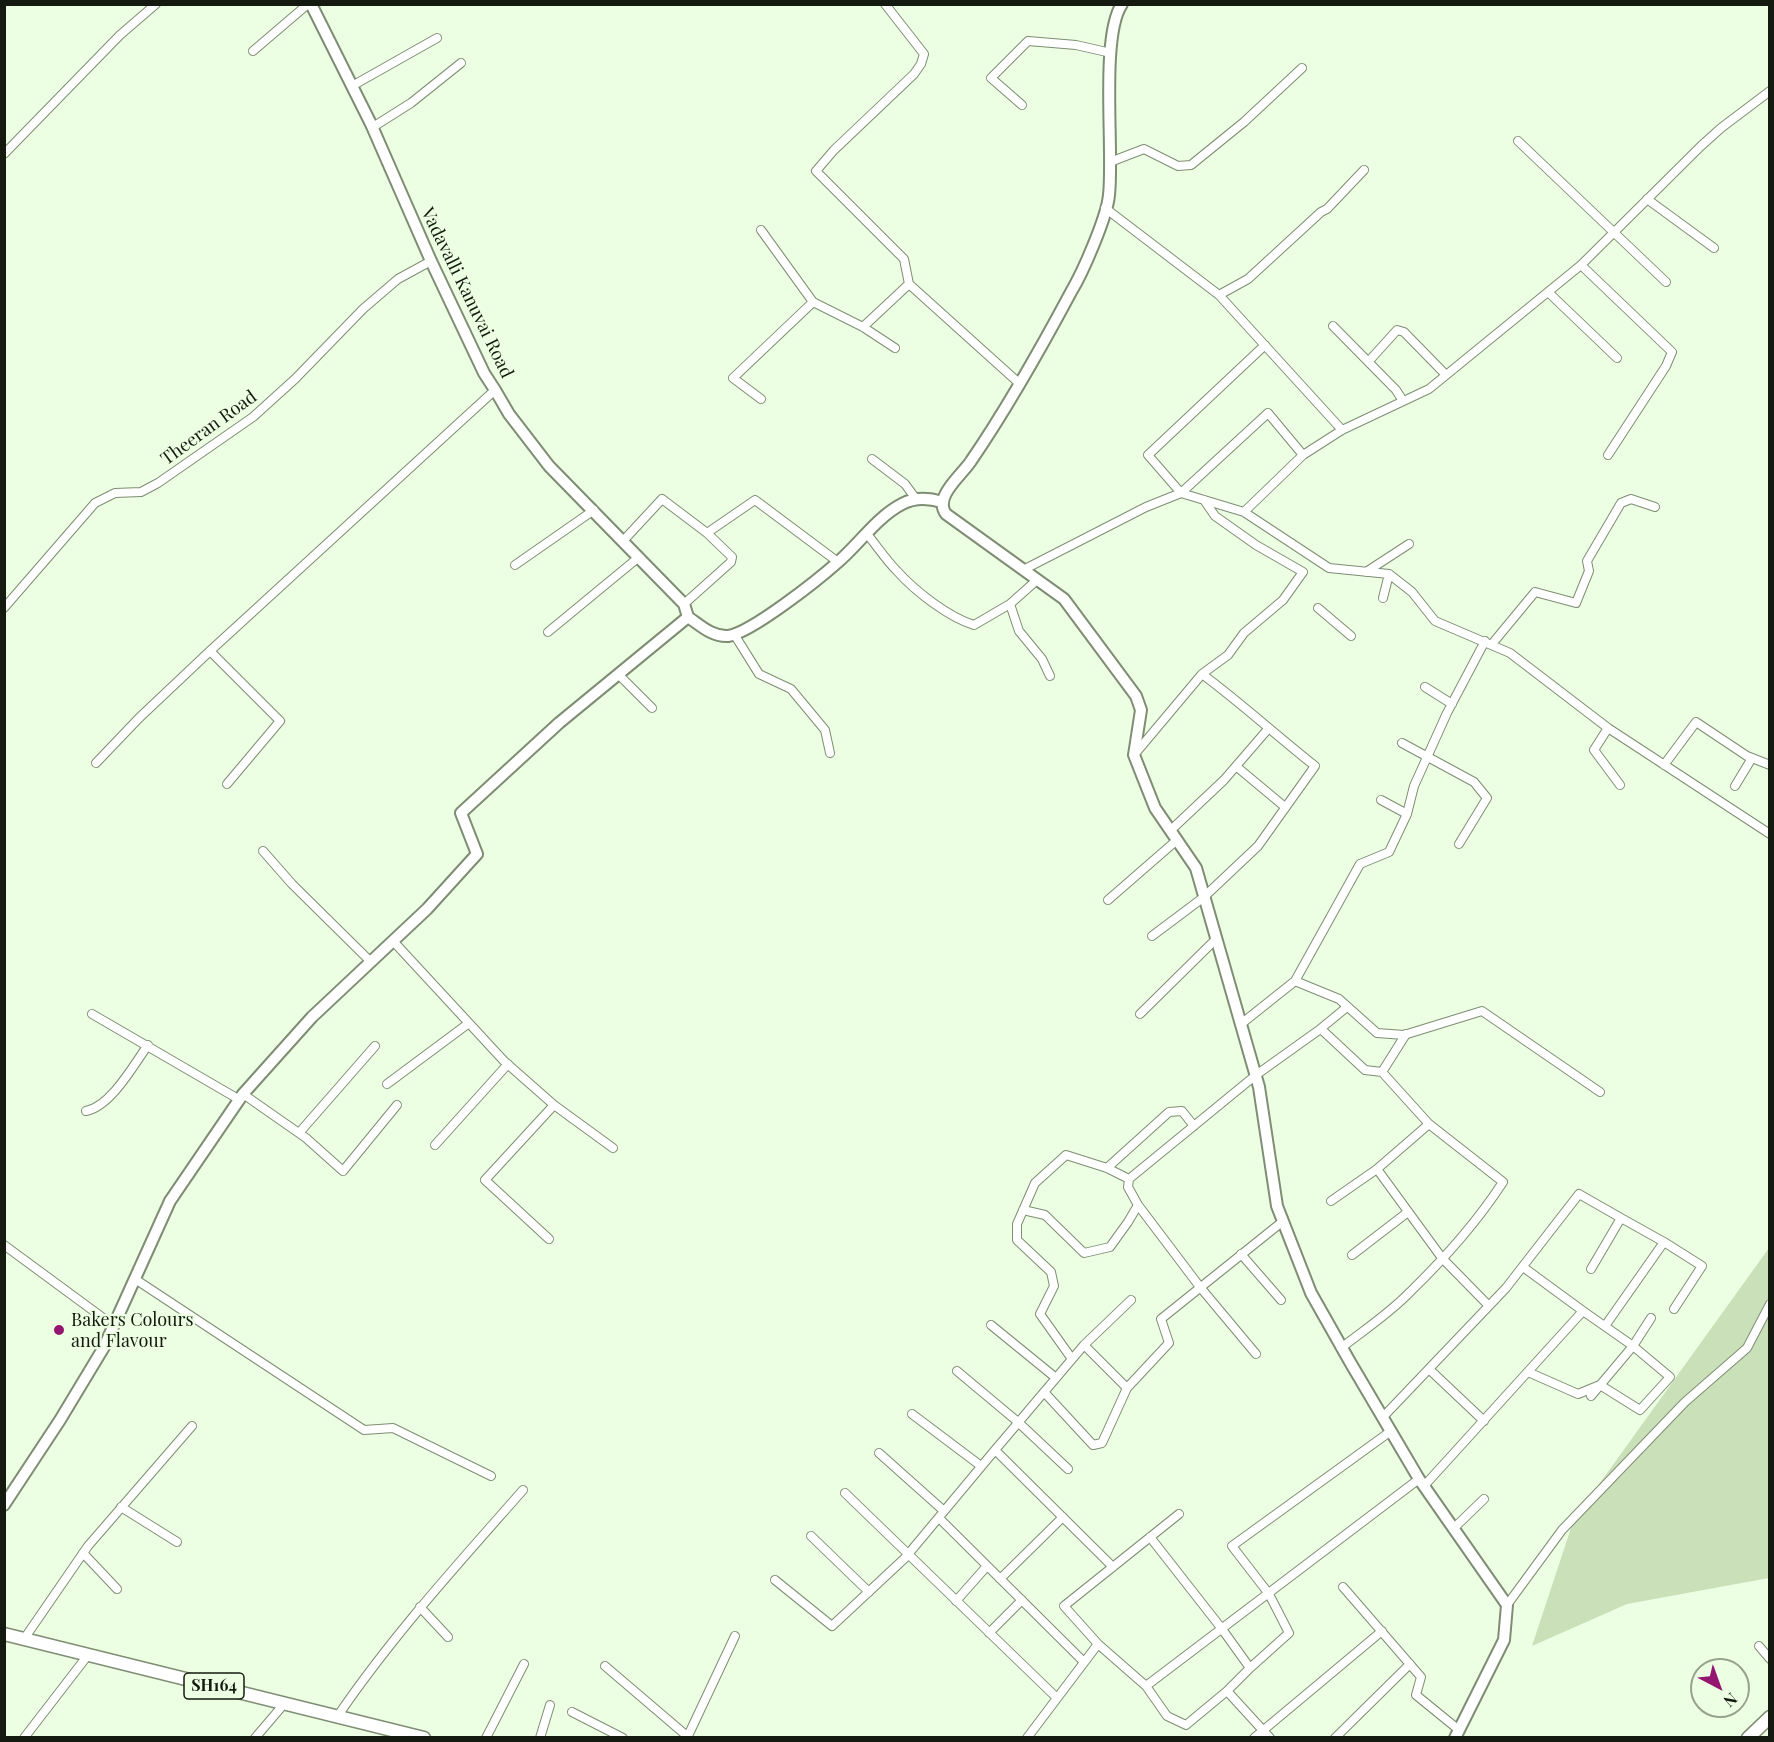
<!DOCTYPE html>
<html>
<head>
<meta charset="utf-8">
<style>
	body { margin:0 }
	#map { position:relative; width:1774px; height:1742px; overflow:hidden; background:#edffe2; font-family:"Playfair Display",serif }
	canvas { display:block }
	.frame { position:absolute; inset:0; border:6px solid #141a10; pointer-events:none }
	.north { position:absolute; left:1690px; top:1658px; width:60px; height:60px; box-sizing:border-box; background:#edffe2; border:2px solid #96a38e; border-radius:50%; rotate:139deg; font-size:16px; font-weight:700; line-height:24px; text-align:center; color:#141a10 }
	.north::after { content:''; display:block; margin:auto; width:21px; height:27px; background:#941671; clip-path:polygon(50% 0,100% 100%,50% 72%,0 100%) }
</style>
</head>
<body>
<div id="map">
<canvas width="1774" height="1742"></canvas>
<div class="frame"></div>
<div class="north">N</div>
</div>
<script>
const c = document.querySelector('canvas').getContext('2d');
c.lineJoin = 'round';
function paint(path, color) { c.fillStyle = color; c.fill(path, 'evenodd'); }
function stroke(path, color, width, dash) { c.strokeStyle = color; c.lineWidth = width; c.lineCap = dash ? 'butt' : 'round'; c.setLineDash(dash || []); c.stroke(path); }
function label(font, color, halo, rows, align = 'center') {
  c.font = font + ' "Playfair Display",serif'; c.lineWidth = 4.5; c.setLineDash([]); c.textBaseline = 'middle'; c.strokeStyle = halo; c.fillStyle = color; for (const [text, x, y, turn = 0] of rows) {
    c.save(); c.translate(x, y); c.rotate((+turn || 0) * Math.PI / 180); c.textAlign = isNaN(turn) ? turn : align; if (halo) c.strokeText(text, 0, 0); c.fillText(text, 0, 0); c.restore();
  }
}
paint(new Path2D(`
	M1769,1248v330l-142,26 -95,42 42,-127z`), '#c9e0b9');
const street = new Path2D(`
	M885,4l39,50 -3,10 -7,10 -80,76 -18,21 88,88 5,25 111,100
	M253,51l55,-47
	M352,86l85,-48
	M1022,105l-31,-27 37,-37 48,4 35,8
	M373,127l38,-24 50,-40
	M1518,141l148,141
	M4,154l116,-119 36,-31
	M1110,162l34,-13 34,17 13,-1 53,-43 58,-54
	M1647,199l67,49
	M1105,208l114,87 123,135
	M761,230l52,72 50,25 32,21
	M1581,265l91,87 -6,14 -58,89
	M1548,292l69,66
	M1219,295l29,-16 73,-67 6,-3 37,-39
	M1333,326l63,64 7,11
	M863,327l46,-43
	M1265,345l-117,110 33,38 87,-80 35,42
	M1369,361l28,-31 7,2 42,43
	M761,399l-28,-21 80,-76
	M872,459l33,25 11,15
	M1244,512l59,-57 39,-25 87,-41 152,-124 120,-119 20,-18 49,-37
	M707,533l48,-33 83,62
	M867,534c10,12 19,26 30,37 18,20 51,46 77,54l36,-21 27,-24
	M623,541l39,-42 45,34 25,24 -1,5 -47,42
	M515,565l79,-55
	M1023,570l123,-63 35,-14 63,19 85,56 60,6 23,18 23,29 75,32 98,75 162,106
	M1366,572l43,-28
	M1383,598l6,-24
	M1010,604l9,27 23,28 8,17
	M4,608l91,-105 20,-10 26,-1 17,-9 95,-66 42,-38 68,-70 35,-30 33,-18
	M1318,608l33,28
	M548,632l91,-75
	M734,634l25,40 32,15 34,41 5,23
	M1492,644l43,-52 41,11 13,-32 -2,-10 34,-58 10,-4 24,8
	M210,651l70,70 -53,63
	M618,674l34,34
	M1425,687l27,17
	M1608,728l-14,22 26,35
	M1402,743l72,39 13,16 -28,46
	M1134,755l68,-81 26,-19 16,-22 39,-33 20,-28 -47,-27 -41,-29 -11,-16
	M96,763l43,-45 71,-67 285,-261
	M1664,765l32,-43 51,34 23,9
	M1237,767l48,40
	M1735,786l17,-28
	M1381,800l26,14
	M1171,830l53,-50 44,-51
	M263,851l29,33 79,78
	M1108,900l69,-60
	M1152,936l52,-39 54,-51 57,-80c-38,-30 -74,-63 -113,-92
	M393,941l111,120 50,44 59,43
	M1295,981l44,18 38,34 27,2 78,-24 118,81
	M92,1014l148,86
	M1140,1014l75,-74
	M1241,1024l54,-43 65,-117 29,-12 18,-38 7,-28 33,-73 38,-72
	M1321,1029l44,41 17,2 47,52
	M1382,1072l24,-38
	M387,1084l82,-61
	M243,1094l63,44 37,33 54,-66
	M86,1111c25,-5 47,-45 62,-66
	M299,1133l76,-87
	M435,1145l73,-81
	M1107,1168l62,-56 13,-1 12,15
	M1331,1201l46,-32
	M1023,1210l22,5 39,38 26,-6 18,-25 10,-17
	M1621,1218l43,24
	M549,1239l-64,-59 69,-75
	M4,1245l110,81
	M1241,1254l40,46
	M1352,1255l56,-43
	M1523,1267l60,44
	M135,1279l229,151 29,-2 98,48
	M991,1325l65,53
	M1605,1326l59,-84 38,24 -28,43
	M1084,1345l43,43
	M1341,1348c23,-18 49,-35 69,-56 34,-33 67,-70 93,-110l-74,-58 -52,45 65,89 47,48
	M1256,1354l-56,-67 -62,-82 -10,-18 1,-8 127,-104 63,-45 28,-23
	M1072,1359l-32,-45 14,-28 -3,-14 -34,-32v-16l18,-41 31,-28 41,13 22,11
	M1429,1369l55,52
	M957,1371l61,51 50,47
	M1528,1372l50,22 22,-9 40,25 30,-33 -37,-31 18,-28
	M1044,1392l49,53 9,-2 25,-55 42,-45 -8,-24 121,-97
	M912,1414l69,52
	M1383,1417l123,-129 73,-94 42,24 -30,51
	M995,1450l89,-105 47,-45
	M879,1453l65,58
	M1424,1486l159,-175 50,35 -42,50
	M845,1493l212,205
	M121,1507l56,35
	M939,1518l145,144
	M1454,1528l30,-29
	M811,1536l58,56
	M1150,1537l72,92 28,39 -23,23 43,47
	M83,1553l34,36
	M1000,1579l63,-62
	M775,1580l57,46 73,-68 90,-108 118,117
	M1343,1587l78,90 -5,18 43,35
	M956,1601l31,-35
	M1507,1605l55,-75 123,-128 62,-54 23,-44
	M420,1607l28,30
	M989,1633l33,-33
	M24,1639l64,-93 104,-120
	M1098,1644l-34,-38 115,-92
	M1759,1646l11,13
	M605,1666l82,70
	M1250,1668l39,-35 -20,-39 -37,-48 159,-115
	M1146,1686l21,30 19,9 41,-34
	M572,1712l51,26
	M337,1717c55,-81 121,-153 186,-227
	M24,1738l64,-83
	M255,1738l29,-34
	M486,1738l38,-74
	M540,1738l10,-33
	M687,1738l48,-102
	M1027,1738l71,-94 48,42 273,-207
	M1254,1738l128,-107
	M1335,1738l75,-74`);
const secondary = new Path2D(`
	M311,4l60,120 60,137 53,112 11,17 14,24 40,52 135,138 4,13
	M1122,4c-22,32 -8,147 -13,191 -2,22 -26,77 -38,97 -31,58 -63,115 -100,169 -9,14 -38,36 -25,53l118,85 72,97 5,14 -7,45 21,53 41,60 63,219 18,119 34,87 39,69 69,117 88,126 -3,35 -49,98
	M688,617c12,8 24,20 40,19 23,-3 91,-57 110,-74 21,-18 39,-45 64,-58 13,-7 27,-6 40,-2
	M4,1505l56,-85 44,-73 66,-146 73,-107 69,-77 115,-108 50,-55 -16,-41 98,-90 129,-106`);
const primary = new Path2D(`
	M4,1634l420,104
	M1748,1738l22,-21`);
stroke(street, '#7e8d73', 10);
stroke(secondary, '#7e8d73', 14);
stroke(primary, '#7e8d73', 15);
stroke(street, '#fff', 8);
stroke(secondary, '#fff', 10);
stroke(primary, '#fff', 12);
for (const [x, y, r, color] of [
	[59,1330,6,"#941671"]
]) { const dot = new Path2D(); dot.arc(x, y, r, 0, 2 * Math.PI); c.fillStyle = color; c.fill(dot); stroke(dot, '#edffe2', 2); }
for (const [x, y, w] of [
	[214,1686,60]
]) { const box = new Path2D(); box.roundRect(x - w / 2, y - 13, w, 26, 4.5); c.fillStyle = '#edffe2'; c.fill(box); stroke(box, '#141a10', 1.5); }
label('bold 16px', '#141a10', null, [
	["SH164",214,1686]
]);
label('18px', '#141a10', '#edffe2', [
	["Vadavalli Kanuvai Road",467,293,64],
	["Theeran Road",209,428,-36]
]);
label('18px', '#141a10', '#edffe2', [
	["Bakers Colours",71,1320],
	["and Flavour",71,1341]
], 'left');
</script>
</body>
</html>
